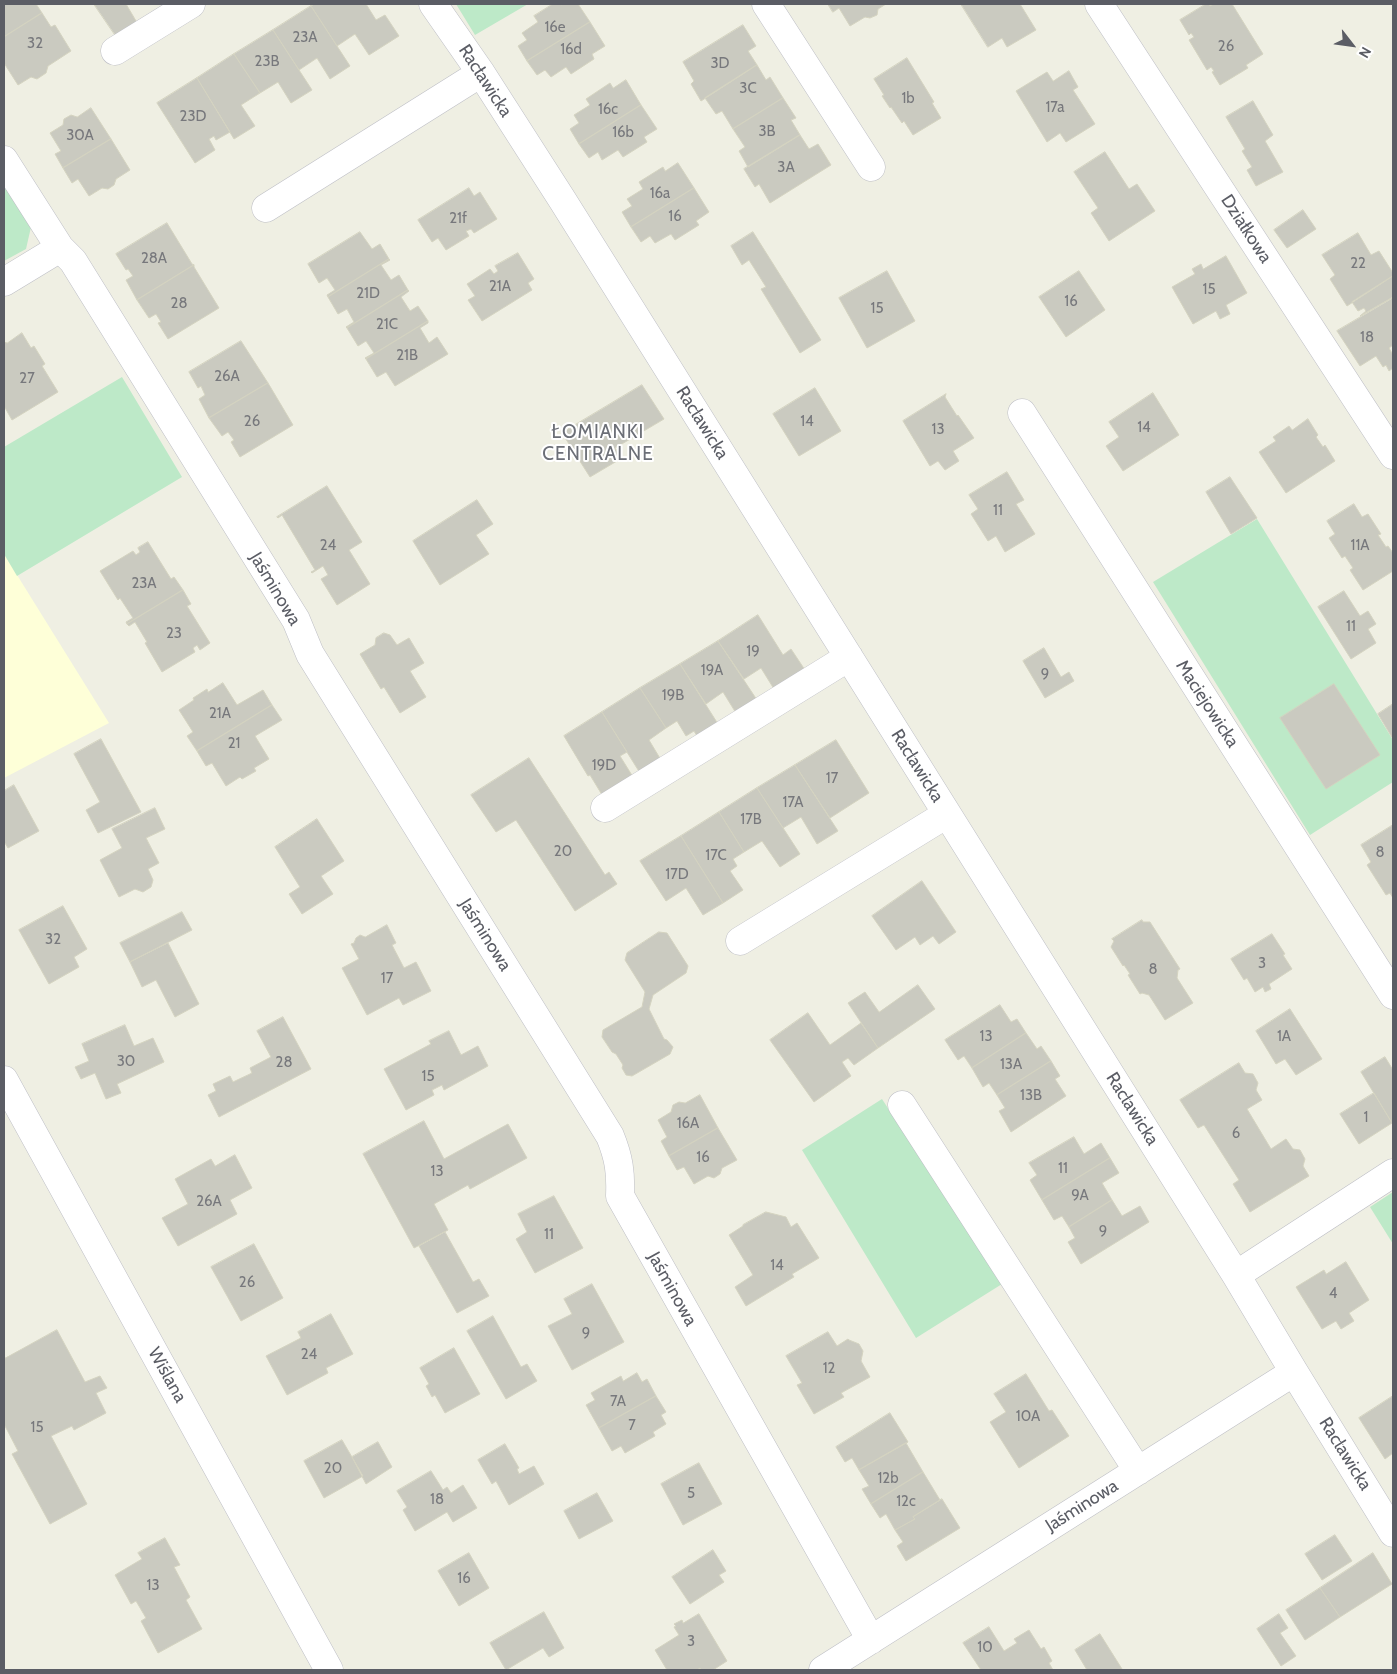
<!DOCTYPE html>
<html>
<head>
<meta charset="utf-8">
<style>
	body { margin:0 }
	#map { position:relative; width:1397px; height:1674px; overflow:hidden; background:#efefe3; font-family:Cabin,sans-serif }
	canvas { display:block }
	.frame { position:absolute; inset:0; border:5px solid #5b5d65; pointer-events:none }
	.north { position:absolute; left:1327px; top:20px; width:50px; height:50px; -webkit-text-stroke:4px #fff; paint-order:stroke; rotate:120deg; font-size:14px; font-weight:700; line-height:20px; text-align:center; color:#5b5d65 }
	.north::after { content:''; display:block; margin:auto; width:18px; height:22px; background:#5b5d65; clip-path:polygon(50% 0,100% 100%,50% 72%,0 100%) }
</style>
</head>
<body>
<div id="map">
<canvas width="1397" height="1674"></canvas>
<div class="frame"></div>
<div class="north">N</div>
</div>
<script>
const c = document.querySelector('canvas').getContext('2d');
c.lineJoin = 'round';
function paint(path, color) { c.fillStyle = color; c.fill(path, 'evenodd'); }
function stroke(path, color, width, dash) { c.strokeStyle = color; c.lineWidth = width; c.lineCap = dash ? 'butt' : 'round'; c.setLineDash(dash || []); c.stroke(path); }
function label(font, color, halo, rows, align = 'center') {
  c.font = font + ' Cabin,sans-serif'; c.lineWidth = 4; c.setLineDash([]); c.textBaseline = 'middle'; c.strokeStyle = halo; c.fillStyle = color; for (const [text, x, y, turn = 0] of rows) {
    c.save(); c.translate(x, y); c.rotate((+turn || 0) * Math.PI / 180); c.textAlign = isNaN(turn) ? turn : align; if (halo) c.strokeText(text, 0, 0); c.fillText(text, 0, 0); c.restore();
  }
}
paint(new Path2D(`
	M4,554l105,169 -105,55z`), '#feffd8');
paint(new Path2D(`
	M456,4h72l-53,31z
	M4,184l27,43 -5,22 -22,12z
	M122,377l60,100 -165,99 -13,-22v-107z
	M1257,519l136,221v42l-83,53 -157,-253z
	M882,1099l120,185 -86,54 -114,-188z
	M1393,1192v52l-23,-37z`), '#bde9c8');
const building = new Path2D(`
	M4,4h32l6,9 -38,24z
	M94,4h33h-1l13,22 -21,13z
	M315,4h51l10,16 9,-5 14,21 -30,19 -14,-21 -18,12 -26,-40z
	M553,4h7l1,1 2,-1h15l12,18 -63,39 -9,-15 9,-6 -5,-7 16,-11 -4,-6z
	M828,4h58l-8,5 -1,6 -7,3 -5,-1 -15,9 -11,-18 -6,4z
	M961,4h59l16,26 -29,17 -5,-9 -14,9z
	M1206,4h2l2,2 4,-2h18l31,50 -17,11 2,3 -28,17 -8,-13 2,-1 -3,-4 -4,3 -18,-30 5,-3 -3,-4 -2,2 -9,-15z
	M311,6l39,60 -20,13 -13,-21 -18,12 -26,-40z
	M42,13l9,14 4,-2 16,26 -23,15 -2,7 -9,6 -6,-2 -13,8 -14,-22v-26z
	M590,22l15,24 -13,8 2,5 -23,15 -5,-7 -15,10 -6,-7 -8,5 -10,-14z
	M743,25l13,21 -8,5 9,14 -56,36 -10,-17 3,-3 -11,-19z
	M273,30l39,60 -21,13 -13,-21 -18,11 -26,-39z
	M234,54l26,39 -19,12 14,21 -21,13 -37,-61z
	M907,58l27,44 -2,1 9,15 -28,17 -9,-14 -2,2 -11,-16 -1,1 -8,-12 2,-1 -10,-16z
	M757,65l9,15 4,-3 13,21 -50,31 -11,-18 -6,3 -11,-16z
	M1069,71l9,16 -5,3 22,34 -29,18 -6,-9 -13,9 -31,-51 31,-19 6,9z
	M197,78l33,54 -14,8 -2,-4 -5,3 6,11 -20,13 -38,-60z
	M626,80l15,25 -62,39 -9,-15 9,-6 -5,-8 16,-10 -4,-6 24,-16 3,5z
	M783,98l13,20 -5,2 9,15 -52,32 -9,-16 6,-4 -12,-18z
	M1253,101l20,34 -8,6 18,31 -27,14 -9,-16 5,-3 -10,-16 3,-2 -19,-32z
	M641,105l16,24 -13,8 3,5 -24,15 -5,-7 -16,10 -4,-8 -9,6 -10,-14z
	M91,108l20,31 -48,29 -8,-14 6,-3 -11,-18 13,-8 1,-6 7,-4 6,2z
	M800,135l9,14 9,-5 13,21 -61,38 -11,-19 -4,3 -11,-18z
	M111,139l19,31 -14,9 -2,6 -6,4 -6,-1 -13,8 -11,-17 -6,4 -9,-15z
	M1105,152l24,37 8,-5 18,27 -46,30 -18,-28 7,-5 -24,-36z
	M678,163l16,25 -63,39 -9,-15 10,-6 -5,-7 16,-10 -4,-7 24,-15 2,4z
	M469,188l5,8 6,-4 17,27 -23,14 -3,-4 -5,2 3,5 -23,14 -8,-12 -6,4 -14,-22z
	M694,188l15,24 -13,9 3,4 -24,15 -4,-6 -16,9 -5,-7 -9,6 -10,-15z
	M1303,210l13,19 -29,19 -13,-18z
	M167,223l25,41 2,1 -57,35 -11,-20 7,-4 -5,-7 -2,1 -10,-16z
	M360,232l12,17 8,-5 9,15 -61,38 -1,-2 8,-5 -8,-12 -8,5 -11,-19z
	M753,232l68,108 -21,13 -39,-64 5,-2 -17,-27 -7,5 -11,-19z
	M1358,233l13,22 8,-4 14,22v3l-46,30 -17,-27 5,-4 -13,-20z
	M518,253l16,26 -6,4 4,7 -50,31 -14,-21 7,-4 -8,-12 23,-15 4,5 4,-3 -3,-5z
	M1226,256l21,37 -21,12 4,9 -10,5 -4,-8 -23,13 -21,-37 23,-13 -3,-5 9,-5 2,5z
	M389,259l1,1 -9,5 10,15 8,-5 9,15 -61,38 -1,-1 8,-5 -7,-13 -9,5 -10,-17z
	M194,265v2l25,41 -51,31 -10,-16 3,-1 -5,-8 -7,4 -12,-18z
	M887,271l28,50 -48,27 -28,-50z
	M1079,271l26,39 -39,27 -27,-40z
	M1393,276v21l-33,19 6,-5 -2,-3 -6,3 -6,-9z
	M408,290l1,1 -8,6 9,14 8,-5 10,15 -62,38 -1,-1 9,-5 -8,-12 -8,5 -11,-18z
	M1393,298v47l-4,3 4,7v13l-4,3 -3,-6 -3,2 -7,-11 -16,10 -23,-35z
	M428,321v2l-8,5 9,15 8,-6 11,17 -53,32 -9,-14 -9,5 -11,-18z
	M22,333l9,15 3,-2 11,18 -3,2 16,26 -46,28 -8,-14v-64l3,1z
	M241,341l27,42 -59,35 -10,-19 6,-4 -4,-9 -3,2 -9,-16z
	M268,383l25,42 -53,32 -9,-15 3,-2 -6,-8 -6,4 -13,-18z
	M642,385l22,34 -49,29 7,10 -32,19 -28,-44z
	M815,388l26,43 -42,25 -26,-42z
	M1153,393l26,42 -56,36 -17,-25 13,-9 -10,-15z
	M946,394l-1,3 12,19 1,-1 16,23 -21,13 6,10 -14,9 -7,-9 -8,5 -27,-45z
	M1308,419l10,16 -2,2 7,10 2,-2 10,16 -49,32 -27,-41 17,-11 -3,-4 16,-11 3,4z
	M1007,472l17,28 -8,4 19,30 -30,18 -9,-16 -8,5 -17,-27 7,-5 -9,-14z
	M1230,477l27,41 -26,16 -25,-42z
	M327,486l35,56 -13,8 21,34 -33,21 -16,-26 7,-4 -5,-9 -11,7 -1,-1 4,-2 -33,-55 -4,3 -1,-1z
	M477,500l16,24 -17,11 13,19 -49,31 -27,-44z
	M1354,504l8,13 6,-3 13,20 -3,1 8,12 2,-1 5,7v18l-30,19 -13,-20 3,-2 -8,-12 -3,2 -13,-20 6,-4 -8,-13z
	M148,542l23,37 3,-2 9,13 -56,34 -1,-2 7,-4 -13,-20 -2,2 -18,-29 33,-20 3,4 4,-3 -2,-4z
	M183,590l8,14 -4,2 23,37 -10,7 -3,-5 -4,3 2,4 -33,20 -17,-29 2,-1 -12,-20 -6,4 -2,-2z
	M1344,591l16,25 8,-5 8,13 -8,5 8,14 -25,16 -33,-52z
	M758,615l25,40 8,-6 14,21 -31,19 -13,-21 -17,11 -26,-38z
	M384,633l6,2 7,10 12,-7 15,25 -14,8 16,26 -26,16 -16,-26 -3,2 -21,-35 15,-9 1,-7z
	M718,641l39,59 -21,13 -13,-21 -17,12 -26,-40z
	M1044,648l17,29 8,-5 5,9 -29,17 -22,-37z
	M680,664l38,60 -21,12 -3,-5 -8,5 -9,-15 -11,7 -26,-40z
	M223,683l14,22 26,-15 9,15 -75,46 -10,-15 6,-4 -14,-22 15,-10 -1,-2 14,-9 1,3z
	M1334,684l46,71 -54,34 -46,-71z
	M640,688l26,40 -17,12 12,20 -21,13 -38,-61z
	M1393,704v35l-15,-25z
	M272,705l10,15 -27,16 14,23 -15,9 2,3 -14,8 -2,-2 -14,9 -14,-23 -6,3 -9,-15z
	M602,712l25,40 -7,4 13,21 -26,26 -17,-28 -2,1 -24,-40z
	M101,739l40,73 -43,21 -12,-23 14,-8 -26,-48z
	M836,740l33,53 -39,25 -35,-53z
	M529,758l76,117 4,-3 8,12 -42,27 -59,-91 -20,12 -25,-37z
	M795,765l43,66 -21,13 -16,-27 -18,11 -26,-40z
	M14,785l25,46 -31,17 -3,-5 -1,1v-53z
	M757,788l43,66 -20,13 -18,-26 -18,11 -25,-40z
	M155,808l10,21 -19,9 13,25 -11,6 5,11 -2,7 -8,5 -8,-3 -16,8 -19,-37 22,-12 -10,-19z
	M719,812l25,40 -11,7 4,7 -7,5 13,19 -20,13 -42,-67z
	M317,819l27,42 -23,15 12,18 -31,20 -13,-20 11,-7 -25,-40z
	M1393,825v73l-3,-5 -4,2 -19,-30 4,-3 -10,-17z
	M681,836l42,67 -20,12 -17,-27 -20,13 -26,-40z
	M922,881l34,51 -17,12 -6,-8 -13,9 -5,-8 -19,13 -24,-34z
	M63,906l24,43 -13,8 5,10 -30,17 -30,-54z
	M182,912l10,18 -62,32 -10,-19z
	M1142,920l1,2h7l30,47 -2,1 -1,8 16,25 -28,17 -16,-25 -7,-2 -2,1 -12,-19 2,-1 -6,-9 -1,1 -12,-19 3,-6 -2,-2z
	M387,925l9,18 -4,2 12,23 12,-6 15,29 -28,14 -4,-7 -32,17 -25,-47 17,-9 -8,-15 3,-1 2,-5 4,-3 5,2z
	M659,932l8,1 21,33 -2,7 -33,22 -4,14 15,30 3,1 6,7 -3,7 -38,22 -6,-1 -4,-7 1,-3 -7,-11 -4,-2 -10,-15 1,-7 39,-23 3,-15 -20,-32 2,-7z
	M1272,934l13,20 -2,1 9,14 -23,15 2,5 -6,3 -2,-5 -8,5 -8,-14 -3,2 -13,-21z
	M168,943l31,61 -24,13 -19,-37 -14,7 -12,-25z
	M918,985l17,24 -57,39 -30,-45 17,-11 14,20z
	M1000,1005l11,17 6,-3 9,14 -54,35 -8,-12 -6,4 -13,-20z
	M1290,1009l32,50 -26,16 -11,-16 -9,5 -20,-33z
	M808,1013l22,32 31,-22 17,25 -24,17 -6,-7 -6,4 9,14 -37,26 -44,-62z
	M283,1017l28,52 -92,48 -11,-22 8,-4 -3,-7 17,-8 3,6 19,-9 -2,-5 21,-11 -14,-26z
	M125,1025l9,21 19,-8 11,24 -47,22 4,9 -15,6 -11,-26 -14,6 -6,-12 14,-6 -7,-17z
	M449,1031l12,24 17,-9 10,20 -44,24 -2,-5 -10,5 2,5 -28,15 -22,-41 47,-25 -2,-3z
	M1026,1033l11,16 4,-3 10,15 -54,34 -8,-12 -6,4 -11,-19z
	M1385,1057l8,13 -1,53 -31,-51z
	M1051,1061l9,15 -5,3 11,17 -55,36 -12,-21 6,-3 -8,-13z
	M1239,1063l6,10 8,1 5,9 -2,7 6,10 -15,9 24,40 15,-10 7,10 7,1 5,9 -2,7 6,10 -59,36 -17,-28 6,-4 -35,-55 -6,3 -18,-28z
	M1374,1093l18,30 -33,21 -19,-30z
	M700,1095l18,33 -49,28 -8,-15 6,-4 -9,-17 13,-8 2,-7 6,-3 6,1z
	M424,1121l20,38 64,-35 19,34 -57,31 -2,-4 -34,19 14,26 -34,18 -51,-94z
	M718,1128l19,32 -15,8 -2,6 -6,4 -6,-2 -14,8 -10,-17 -7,3 -8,-14z
	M1074,1137l10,17 17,-11 9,15 -68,42 -12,-20 7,-5 -8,-12z
	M235,1155l17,33 -22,12 7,14 -59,32 -16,-28 26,-14 -13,-25 36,-20 4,7z
	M1110,1158l9,15 -17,10 10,17 -43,27 -7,-11 -8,4 -12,-20z
	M554,1196l29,52 -48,25 -19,-34 11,-7 -9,-18z
	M1112,1200l10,16 18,-10 9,16 -68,42 -13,-22 7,-4 -6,-11z
	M766,1212l20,5 5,10 6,-4 22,35 -27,16 2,3 -48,29 -11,-19 18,-12 -24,-40 14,-9v-1z
	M445,1232l28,50 6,-3 10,17 -32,17 -38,-67z
	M254,1244l29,54 -42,23 -30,-54z
	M1346,1262l23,38 -20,13 5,8 -13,8 -5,-8 -14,8 -26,-42 28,-17 2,4z
	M592,1284l32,58 -52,28 -24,-44 24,-12 -8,-15z
	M331,1314l22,40 -27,14 2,5 -41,22 -21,-39 35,-18 -3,-6z
	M493,1316l28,51 6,-3 10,17 -31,18 -39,-68z
	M57,1330l28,52 15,-6 7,12 -11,5 10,20 -32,17 -2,-4 -21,10 36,68 -37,20 -38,-70 6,-3 -14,-27v-68l1,2z
	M828,1332l9,14 11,-7 1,1 10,4 4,7 -2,10 9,16 -29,16 3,4 -30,17 -17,-29 5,-2 -16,-27z
	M454,1348l26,46 -35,19 -10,-18 -3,2 -6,-11 3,-2 -9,-16z
	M637,1373l5,9 5,-3 9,17 -57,32 -13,-23 9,-5 -4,-7 30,-17 2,5z
	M1026,1374l23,37 3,-1 17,26 -50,32 -29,-46 16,-10 -12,-18z
	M656,1396l10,16 -5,3 5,9 -13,8 2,4 -30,17 -4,-7 -9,5 -13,-23z
	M1393,1396v57l-8,6 -26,-41z
	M890,1413l18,29 -49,28 -7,-12 -7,4 -9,-15z
	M342,1440l21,36 -39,22 -20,-37z
	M378,1442l14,25 -26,17 -14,-27z
	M906,1443l17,29 -52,32 -9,-15 7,-3 -10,-16z
	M505,1444l14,24 -2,1 2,5 15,-8 10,18 -35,21 -13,-24 -4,3 -14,-24z
	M699,1463l23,41 -39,21 -22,-41z
	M431,1471l12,19 4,-3 4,6 12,-8 14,23 -24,14 -6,-10 -32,19 -12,-21 4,-3 -10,-16z
	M923,1472l17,28 -27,17 2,2 -20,11 -9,-16 -6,4 -9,-14z
	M597,1493l16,28 -34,18 -15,-28z
	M942,1499l18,29 -54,33 -9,-15 6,-4 -8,-12 20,-11 -2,-2z
	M1335,1535l17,26 -30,19 -17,-26z
	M165,1538l15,27 -6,2 16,30 -4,3 16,29 -44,24 -17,-32 5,-3 -10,-17 -5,3 -16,-29 27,-16 -4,-6z
	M713,1550l13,21 -7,4 5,7 -34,22 -18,-27z
	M469,1553l20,35 -30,18 -21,-35z
	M1373,1553l19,31 -52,33 -20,-29z
	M1320,1588l20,29 -35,23 -19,-30z
	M544,1612l20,36 -15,9 -6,-9 -37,22 -16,-27z
	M699,1614l28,47 -14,9h-12l-1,-2 -3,2h-30l-12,-20 24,-15 -5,-8 2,-1 -2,-2 8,-4 1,3z
	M1279,1614l9,14 -8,5 16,23 -15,10 -24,-37z
	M989,1627l15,24 13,-8 -3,-4 15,-9 12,19 3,-2 8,14 -3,2 4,7h-72l-18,-27z
	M1100,1634l22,35 -1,1h-34l-12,-20z`);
paint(building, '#cacac0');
stroke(building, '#d4d3c0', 1);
const minor = new Path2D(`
	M433,4l48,69 82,128 673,1074 58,97 99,161
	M766,4l105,163
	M1099,4l294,451
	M115,51l76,-47
	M4,160l56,88 -56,34
	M266,208l215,-135
	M60,248l13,13 223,359 14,34 300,482c9,22 11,37 10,60l251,444
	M1022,413l371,582
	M605,808l244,-151
	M740,941l207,-127
	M4,1080l325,590
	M902,1105l236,366
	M1236,1275l157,-102
	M823,1670l471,-298`);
stroke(minor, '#bdbec5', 29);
stroke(minor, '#fff', 28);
label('15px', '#77787c', null, [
	["16e",555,28],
	["23A",305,38],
	["32",35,44],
	["26",1226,47],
	["16d",571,50],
	["23B",267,62],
	["3D",720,64],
	["3C",748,89],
	["1b",908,99],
	["17a",1055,108],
	["16c",608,110],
	["23D",193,117],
	["3B",767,132],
	["16b",623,133],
	["30A",80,136],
	["3A",786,168],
	["16a",660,194],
	["16",675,217],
	["21f",458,219],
	["28A",154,259],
	["22",1358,264],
	["21A",500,287],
	["15",1209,290],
	["21D",368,294],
	["16",1071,302],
	["28",179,304],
	["15",877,309],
	["21C",387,325],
	["18",1367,338],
	["21B",407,356],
	["26A",227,377],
	["27",27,379],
	["26",252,422],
	["14",807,422],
	["14",1144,428],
	["13",938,430],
	["11",998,511],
	["24",328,546],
	["11A",1360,546],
	["23A",144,584],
	["11",1351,627],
	["23",174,634],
	["19",753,652],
	["19A",712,671],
	["9",1045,675],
	["19B",673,696],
	["21A",220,714],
	["21",234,744],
	["19D",604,766],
	["17",832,779],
	["17A",793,803],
	["17B",751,820],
	["20",563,852],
	["8",1380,853],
	["17C",716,856],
	["17D",677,875],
	["32",53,940],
	["3",1262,964],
	["8",1153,970],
	["17",387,979],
	["13",986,1037],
	["1A",1284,1037],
	["30",126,1062],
	["28",284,1063],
	["13A",1011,1065],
	["15",428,1077],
	["13B",1031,1096],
	["1",1366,1118],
	["16A",688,1124],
	["6",1236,1134],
	["16",703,1158],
	["11",1063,1169],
	["13",437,1172],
	["9A",1080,1196],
	["26A",209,1202],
	["9",1103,1232],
	["11",549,1235],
	["14",777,1266],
	["26",247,1283],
	["4",1333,1294],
	["9",586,1334],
	["24",309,1355],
	["12",829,1369],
	["7A",618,1402],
	["10A",1028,1417],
	["7",632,1426],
	["15",37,1428],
	["20",333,1469],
	["12b",888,1479],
	["5",691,1494],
	["18",437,1500],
	["12c",906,1502],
	["16",464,1579],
	["13",153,1586],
	["3",691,1642],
	["10",985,1648]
]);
label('18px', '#5b5d65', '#fff', [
	["Racławicka",485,81,57],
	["Działkowa",1246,229,57],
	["Racławicka",702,423,58],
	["Jaśminowa",275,589,59],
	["Maciejowicka",1207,704,57],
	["Racławicka",917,766,58],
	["Jaśminowa",485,935,58],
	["Racławicka",1132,1109,58],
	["Jaśminowa",672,1289,61],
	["Wiślana",167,1375,61],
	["Racławicka",1345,1454,58],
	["Jaśminowa",1082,1506,-32]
]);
c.letterSpacing = '1px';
label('19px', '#6c6f77', '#fff', [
	["ŁOMIANKI",598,432],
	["CENTRALNE",598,454]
]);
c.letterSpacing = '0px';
</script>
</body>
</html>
